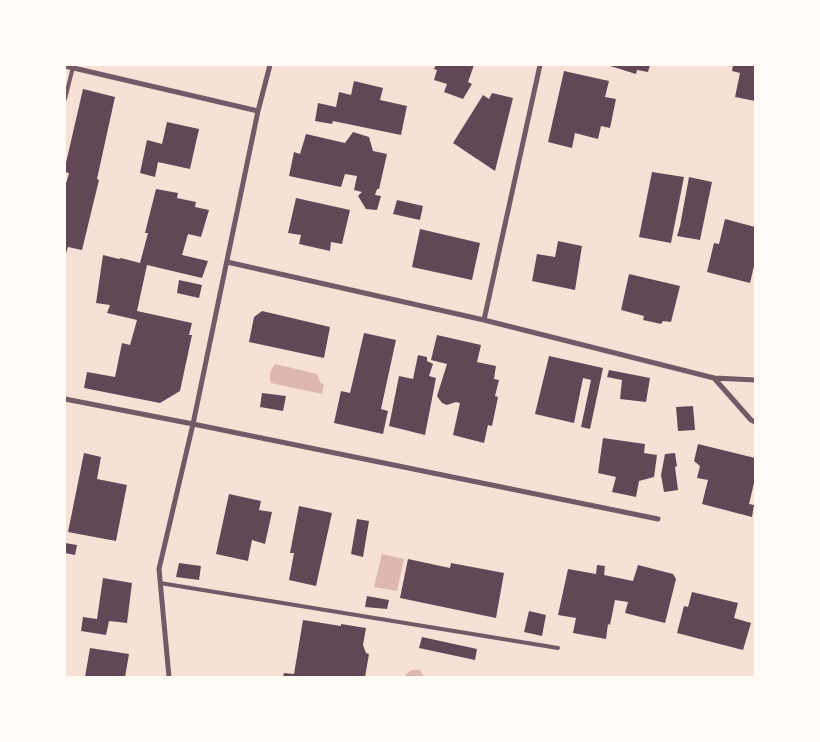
<!DOCTYPE html>
<html>
<head>
<meta charset="utf-8">
<style>
	body { margin:0 }
	#map { position:relative; width:820px; height:742px; overflow:hidden; background:#f7e1d7; font-family:"Varela Round",sans-serif }
	canvas { display:block }
	.frame { position:absolute; inset:0; border:66px solid #fffaf5; pointer-events:none }
</style>
</head>
<body>
<div id="map">
<canvas width="820" height="742"></canvas>
<div class="frame"></div>
</div>
<script>
const c = document.querySelector('canvas').getContext('2d');
c.lineJoin = 'round';
function paint(path, color) { c.fillStyle = color; c.fill(path, 'evenodd'); }
function stroke(path, color, width, dash) { c.strokeStyle = color; c.lineWidth = width; c.lineCap = dash ? 'butt' : 'round'; c.setLineDash(dash || []); c.stroke(path); }
paint(new Path2D(`
	M275,364l42,10 3,8 4,3 -2,9 -51,-11c-2,-8 -1,-13 4,-19z
	M382,554l22,5 -7,32 -23,-4z
	M412,670h8l4,7h-19l1,-3z`), '#dcb8b0');
paint(new Path2D(`
	M436,65h38l-6,17 4,2 -9,15 -19,-7 3,-8 -13,-4 3,-10 -3,-1z
	M607,65h43l-2,7 -11,-2 -1,4z
	M733,65h22v36l-20,-4 5,-24 -8,-2z
	M564,71l45,10 -4,16 11,2 -6,29 -9,-2 -3,13 -23,-6 -3,15 -24,-6z
	M354,81l29,7 -3,12 27,6 -6,29 -68,-14 -1,3 -17,-3 3,-18 18,4 3,-15 12,3z
	M83,89l32,8 -18,82 2,1 -17,70 -14,-3 -3,9v-69l4,-14 -4,-1v-5z
	M492,93l21,5 -18,73 -42,-28 30,-48 6,4z
	M167,122l32,7 -9,40 -32,-7 -3,15 -15,-4 7,-33 15,4z
	M353,132l16,5 4,14 14,3 -8,35h-2l-2,6 6,1 -4,14 -11,-1 -8,-13 4,-4 -8,-2 3,-14 -12,-2 -4,13 -52,-11 5,-24 6,2 6,-20 39,9z
	M652,172l32,5 -13,66 -32,-6z
	M689,177l23,5 -12,58 -23,-4 3,-10z
	M156,189l22,4 -1,5 19,4 -1,5 14,3 -8,27 -13,-3 -6,21 26,6 -6,17 -55,-13 -10,46 55,12 -3,12h3l-12,56 -20,12 -76,-15 3,-16 28,5 7,-34 8,2 7,-25 -30,-7 3,-8 -14,-2 7,-48 16,4 2,-1 19,5 8,-30h-3z
	M296,198l54,12 -8,34 -11,-2 -1,9 -31,-7 2,-9 -13,-2z
	M397,200l26,6 -3,14 -27,-6z
	M725,219l30,8v35l-5,21 -43,-11 7,-29 5,1z
	M420,229l60,14 -8,37 -60,-13z
	M558,241l24,5 -7,44 -43,-9 5,-27 18,3z
	M629,274l51,12 -9,36 -8,-1 -2,3 -18,-4 1,-4 -23,-6z
	M179,280l23,5 -3,13 -22,-5z
	M262,311l68,16 -6,31 -75,-16 5,-25z
	M364,333l32,7 -15,69 7,2 -5,23 -49,-11 7,-32 9,2z
	M437,335l44,10 -4,17 19,4 -2,13 5,1 -4,16 3,1 -6,29 -4,-1 -4,18 -31,-8 7,-32 -4,-1 -9,3 -5,-2 -5,-7 10,-32 -16,-4z
	M418,355l9,2v4l6,3 -4,12 7,2 -11,57 -36,-9 10,-50 14,3z
	M549,356l54,12 -13,61 -9,-2 10,-47 -8,-2 -9,45 -39,-9z
	M609,370l41,8 -4,24 -26,-3 2,-19 -15,-3z
	M262,393l24,3 -3,15 -23,-4z
	M693,406l2,24 -17,1 -2,-24z
	M603,438l42,6 -1,9 13,2 -3,22 -15,4 -3,16 -24,-5 4,-15 -18,-4z
	M698,444l57,14v21l-6,25 5,1 -2,12 -50,-13 6,-24 -11,-2 3,-12 -6,-5z
	M84,453l17,4 -4,22 30,6 -11,56 -48,-9z
	M675,453l2,13 -2,1 3,23 -14,2 -3,-17 4,-21z
	M229,494l32,7 -2,9 13,2 -7,32 -13,-4 -4,21 -32,-7z
	M299,506l33,7 -16,73 -27,-6 5,-27h-4z
	M357,519l12,2 -6,36 -12,-3z
	M65,543l12,2 -2,10 -10,-2z
	M408,559l42,9 1,-5 53,10 -8,45 -96,-20z
	M179,563l22,3 -2,14 -23,-3z
	M597,565l8,1 -1,9 29,6 5,-16 35,9 3,5 -11,44 -40,-10 3,-11 -13,-2 -5,25 -2,-1 -2,15 -33,-6 3,-15 -18,-3 10,-46 28,5z
	M103,578l29,5 -5,40 -18,-2 -3,14 -25,-4 2,-14 14,2z
	M692,592l46,11 -4,15 17,5 -8,27 -66,-17 7,-27 4,1z
	M367,596l22,4 -2,9 -22,-2z
	M529,611l17,4 -4,21 -18,-4z
	M303,620l38,6v-2l25,4 -3,17 3,8 3,1 -4,23h-82l1,-4 10,1z
	M422,637l55,12 -2,11 -56,-12z
	M90,648l39,6 -4,23h-40z`), '#644757');
stroke(new Path2D(`
	M65,99l8,-32
	M160,583l398,65`), '#755966', 4);
stroke(new Path2D(`
	M65,66l193,45
	M227,262l257,58 230,58 41,2
	M484,320l56,-255
	M714,378l37,42 4,2
	M65,399l128,25 465,95
	M169,677l-10,-108 34,-145 65,-313 12,-46`), '#755966', 5);
</script>
</body>
</html>
